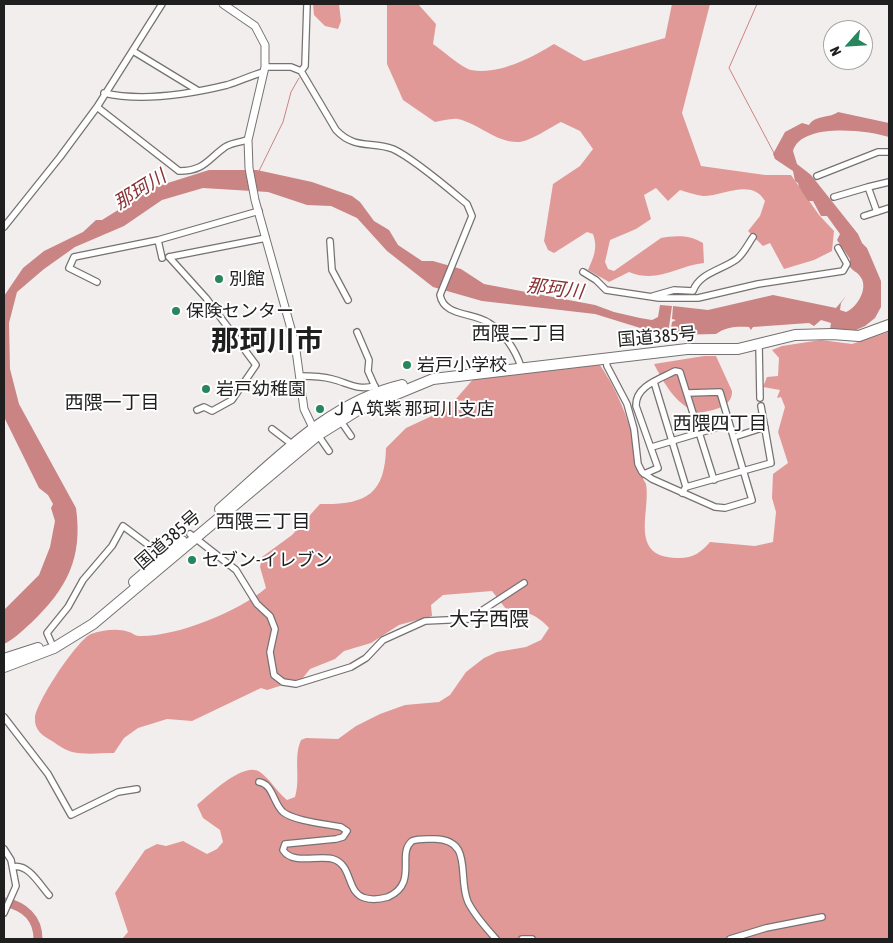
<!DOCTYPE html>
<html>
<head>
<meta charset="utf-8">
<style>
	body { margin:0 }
	#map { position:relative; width:893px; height:943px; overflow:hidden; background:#f2eeee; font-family:"Asap Condensed",sans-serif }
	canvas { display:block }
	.frame { position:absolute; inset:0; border:5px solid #201f1f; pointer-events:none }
	.north { position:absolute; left:823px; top:20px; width:50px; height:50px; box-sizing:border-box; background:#fff; border:1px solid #a6a5a5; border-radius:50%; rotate:244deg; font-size:14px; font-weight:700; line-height:20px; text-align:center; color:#201f1f }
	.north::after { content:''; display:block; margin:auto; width:18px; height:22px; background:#28865e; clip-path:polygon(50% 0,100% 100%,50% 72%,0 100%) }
</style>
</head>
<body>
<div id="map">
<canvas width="893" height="943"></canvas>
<div class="frame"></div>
<div class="north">N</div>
</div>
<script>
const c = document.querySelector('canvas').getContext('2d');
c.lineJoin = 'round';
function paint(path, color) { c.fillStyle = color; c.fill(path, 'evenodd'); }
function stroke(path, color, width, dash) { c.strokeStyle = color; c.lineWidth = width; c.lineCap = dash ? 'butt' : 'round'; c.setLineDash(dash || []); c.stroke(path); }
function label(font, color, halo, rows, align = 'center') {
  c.font = font + ' "Asap Condensed","Noto Sans JP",sans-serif'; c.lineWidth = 4; c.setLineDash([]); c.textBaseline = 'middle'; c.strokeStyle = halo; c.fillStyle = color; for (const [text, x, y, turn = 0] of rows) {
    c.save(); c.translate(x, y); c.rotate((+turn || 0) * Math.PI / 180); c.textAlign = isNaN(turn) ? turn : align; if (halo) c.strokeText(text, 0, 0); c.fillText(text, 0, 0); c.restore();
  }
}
paint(new Path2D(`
	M313,4h26l2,17 -3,8 -13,-3 -11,-11z
	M387,4h31l18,20 -3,20c9,6 29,24 38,26 28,5 60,-12 83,-26l30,17 81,-23 7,-34h38l-28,109 19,53 64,9h26l28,40 15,16 -2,20 -18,9 -30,9 -14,-26 -7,3 -15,-15 12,-15 5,-15c-14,-23 -40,-5 -62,-5 -7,-1 -16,-4 -23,-6l-12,11 -12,-13 -12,7 7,24 -15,10 -26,11 -5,22 3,7 6,2 47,-33c14,-3 30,-3 42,5l1,20c-29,3 -45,21 -75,9l-20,10 -21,-12c6,-14 10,-22 5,-36l-6,-2 -33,21 -6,-3 -4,-9 9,-57 27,-18 13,-17 -13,-18 -19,-9c-10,5 -32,20 -42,20 -23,1 -39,-18 -61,-23 -7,-1 -16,2 -23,3l-32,-22 -16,-36z
	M888,332l1,607h-767l6,-7 -13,-39 30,-43 12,-6 9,2 17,-5 24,13 10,-5 6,-7 -3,-12 -17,-12 -6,-13c12,-10 47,-44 63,-33 10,7 17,20 27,28l8,-3c6,-19 -2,-39 6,-57l5,-2 32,1 18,-13 24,-12 25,-9 34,-3 11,-7 16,-23 18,-14 13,-6 29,-5 15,-7 8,-12c-12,-14 -25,-17 -43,-19l-14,-18 -49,4 -12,10 1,11 -33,9 -28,18 -27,8 -9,8 -25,10 -8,10 -35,11 -6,-2 -69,33 -25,-2 -29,9 -14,10 -10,15c-13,0 -29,2 -42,-1 -7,-2 -14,-7 -20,-11 -9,-5 -18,-11 -17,-23 1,-16 42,-78 56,-84 11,-4 27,-6 38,-2 4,1 6,4 10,4 37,1 99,-24 127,-48l-6,-21 2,-10 30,-22 28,-31c45,1 65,-9 66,-56l20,-20 28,-13 21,-15 20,-23 123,-15c19,27 29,54 38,85 3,13 3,26 10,37 5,28 -18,73 31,74 14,1 24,-5 33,-16l45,4 18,-4 3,-30 -4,-14 1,-24 15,-11 -10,-31 7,-25 -4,-10 -4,1 3,-8 -17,-3 4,-10 11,-1 1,-18 -7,-8 10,-4 39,-6 31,4z
	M704,356h12l16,35c1,17 -22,20 -35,22 -22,-10 -32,-28 -43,-49z`), '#e19997');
paint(new Path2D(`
	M838,112l51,11v14c-21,-7 -88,-15 -96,14l4,13 14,11 47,59 4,9 5,5 14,33v26l-6,11 -10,8 -9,4 -26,-1 1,-6 -10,-3 -7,6 -5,-3 -56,4 -2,3 -2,-3c-11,-1 -24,0 -33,7l-46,1 2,-13 4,-2 -4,-1 1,-13 35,4 65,-15 63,13 10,-12 -5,7 -1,7 6,2c12,-5 24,-26 13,-37 -2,-3 -6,-4 -9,-8v-8l-13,-19 3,-6 -13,-18h-6l-8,-15h-5l-9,-14 -1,-4 -3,-2 -2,-10 -18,-12 -2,-5 12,-22 17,-9 7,2c6,-10 22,-7 29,-13z
	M209,170h48l55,12 40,14 8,6 14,19 15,9 9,15 24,16h11l28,8 23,15 111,21 19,7 26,6 12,2 6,-3 2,-12 12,1 -4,28 -18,-3 -55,-17 -113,-13 -49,-14 -46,-36 -30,-33 -26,-12 -24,-1 -39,-13 -65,-4 -41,12 -38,26 -49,21 -31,22 -27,23 -8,31 1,46 9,35 57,104c7,50 -9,81 -45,115 -8,7 -18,17 -27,21v-34l35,-35 11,-28 5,-26 -4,-13 2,-4 -5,-9 -9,-7 -35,-71v-121l19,-28 21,-17 39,-19 13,-12h6l53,-33z`), '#ca8483');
stroke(new Path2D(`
	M757,4l-28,64 45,85
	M259,171l24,-49 8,-30 8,-14`), '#ca8483', 1);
stroke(new Path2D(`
	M4,902c20,4 34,16 34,37`), '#ca8483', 9);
const minor = new Path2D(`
	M133,51l64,39
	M265,67h26l10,4 35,59c19,20 35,11 57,19 20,9 56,40 74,55l5,12 -32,79c4,22 33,17 49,28 15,9 27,28 32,44
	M301,71l4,-5 2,-62
	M104,93c38,9 86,1 123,-8 13,-4 25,-10 37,-13
	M97,107l82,64c25,0 28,-11 46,-24 6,-4 15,-5 23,-7
	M817,176l61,-24h11
	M868,187l21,-5
	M834,197l34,-10 9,25
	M864,216l25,-8
	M4,227l56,-70 37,-50 65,-103
	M158,240l4,18
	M330,241l2,29 16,30
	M169,257l37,41 50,67 -24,35 -20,11 -8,-4 -7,3
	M169,257l97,-19
	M583,272l13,8 10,10 53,8h39l60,-14 85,-13 4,-7 -9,-16
	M97,282l-28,-14 5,-11 84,-17 101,-29
	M653,296l21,-6 19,1c6,-18 29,-21 44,-32 7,-6 11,-15 16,-22
	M357,332l12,28 -1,11 8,18
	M759,345l1,53
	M606,358l1,8 20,38 7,25 4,35 4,8 10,7 63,28 10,1 27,-8 -32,-108 -32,1
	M300,376c11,0 21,0 32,3 16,4 26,12 43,7
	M654,382l32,105
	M340,420l11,16
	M272,429l21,16
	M318,435l11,16
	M734,437l31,-10
	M652,447l77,-23
	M644,474l14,-6 -22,-62c-1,-20 24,-27 39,-35l5,1 34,108
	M682,493l4,-6 85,-24 -10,-57
	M190,534l46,36 21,34 13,12 5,13 -5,23 4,23 9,7 13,2 55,-17 15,-9 17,-18 42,-19 44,-2 55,-36
	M51,642l-4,-9 21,-26 15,-27 29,-34 11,-20 40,30
	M4,717l44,57 23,41 47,-23 19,-3
	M259,782c14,2 14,21 24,30 11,9 43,12 58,15l6,4 -4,6 -7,2 -51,5 -2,6c9,15 35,5 50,9 20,6 13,34 32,39 7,2 16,1 23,-1 31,-14 8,-43 24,-56 7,-3 15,-2 23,-2 39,1 22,38 33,63 7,14 18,26 28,37
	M4,849l7,11 5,26 -12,27
	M13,867c15,-4 27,18 36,28
	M522,939h10
	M730,939l36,-11 56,-11`);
const tertiary = new Path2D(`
	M223,4l32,22 10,19v22l-17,73 1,28 6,32 40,143 9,66 11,23`);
const trunk = new Path2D(`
	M220,509c55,-48 109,-107 182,-124
	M134,582l48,-41
	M4,659l34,-11
	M4,667l50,-19 39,-24 225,-189 40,-25 75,-31 254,-30h51l57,-14 37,-1 27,2 30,-11`);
stroke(minor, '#767272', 8);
stroke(tertiary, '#767272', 9);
stroke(trunk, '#767272', 12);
stroke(minor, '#fff', 5.5);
stroke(tertiary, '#fff', 7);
stroke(trunk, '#fff', 10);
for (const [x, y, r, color] of [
	[219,279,5,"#28865e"],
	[176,311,5,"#28865e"],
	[407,365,5,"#28865e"],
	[206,389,5,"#28865e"],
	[320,409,5,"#28865e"],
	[192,560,5,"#28865e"]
]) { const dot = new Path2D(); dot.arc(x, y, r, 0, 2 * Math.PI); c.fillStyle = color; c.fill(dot); stroke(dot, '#fff', 2); }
label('18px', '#201f1f', '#fff', [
	["別館",229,279],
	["保険センター",186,311],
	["岩戸小学校",417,365],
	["岩戸幼稚園",216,389],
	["ＪＡ筑紫 那珂川支店",330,409],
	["セブン-イレブン",202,560]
], 'left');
label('18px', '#201f1f', '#fff', [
	["国道385号",657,337,-5],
	["国道385号",168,540,-41]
]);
label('italic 19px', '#883336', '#fff', [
	["那珂川",140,190,-32],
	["那珂川",555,289,7]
]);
label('19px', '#201f1f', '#fff', [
	["西隈二丁目",519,334],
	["西隈一丁目",112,403],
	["西隈四丁目",720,424],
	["西隈三丁目",263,522]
]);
label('20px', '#201f1f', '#fff', [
	["大字西隈",489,620]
]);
label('bold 28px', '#201f1f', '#fff', [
	["那珂川市",267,341]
]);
</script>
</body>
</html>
